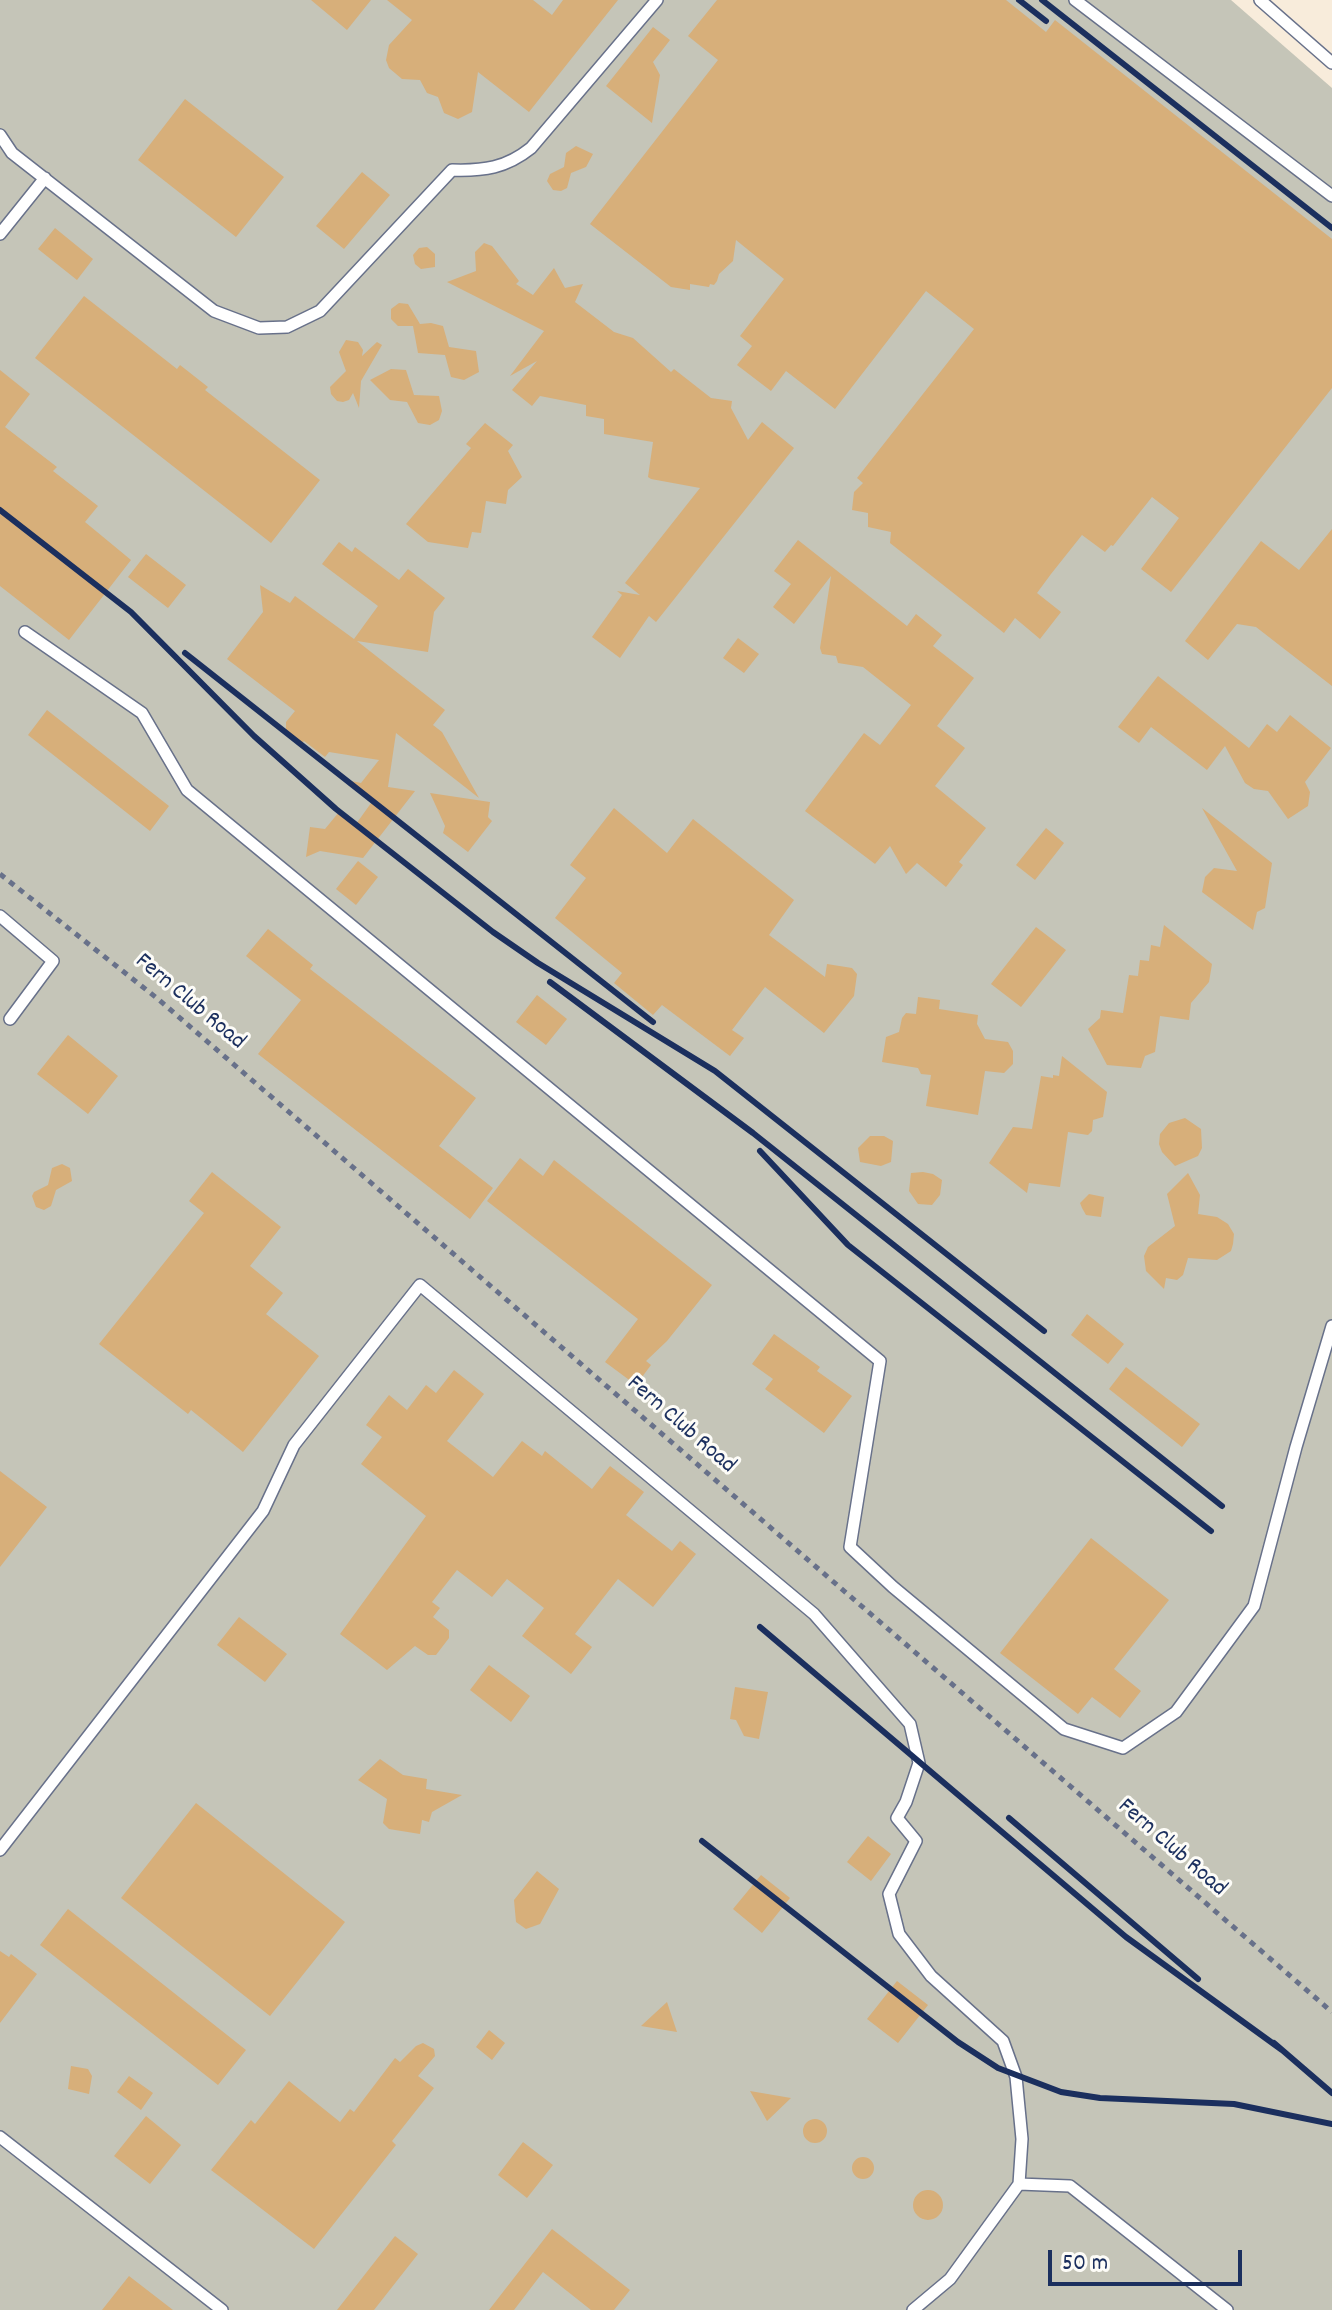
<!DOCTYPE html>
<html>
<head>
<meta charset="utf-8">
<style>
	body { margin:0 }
	#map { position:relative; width:1332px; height:2310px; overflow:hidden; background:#f8ecdb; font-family:Dekko,sans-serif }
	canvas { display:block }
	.scale { position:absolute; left:1048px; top:2250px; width:194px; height:36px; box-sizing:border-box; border:4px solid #1b2f5e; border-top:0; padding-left:10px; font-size:24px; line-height:28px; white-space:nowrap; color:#1b2f5e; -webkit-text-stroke:6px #fdfcf7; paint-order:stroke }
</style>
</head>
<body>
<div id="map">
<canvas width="1332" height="2310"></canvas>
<div class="scale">50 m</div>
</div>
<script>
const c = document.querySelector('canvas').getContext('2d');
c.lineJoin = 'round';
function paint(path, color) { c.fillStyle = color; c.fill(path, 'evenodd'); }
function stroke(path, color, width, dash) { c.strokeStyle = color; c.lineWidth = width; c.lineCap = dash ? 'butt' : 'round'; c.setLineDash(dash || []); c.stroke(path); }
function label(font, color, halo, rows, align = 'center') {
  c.font = font + ' Dekko,sans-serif'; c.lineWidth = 6; c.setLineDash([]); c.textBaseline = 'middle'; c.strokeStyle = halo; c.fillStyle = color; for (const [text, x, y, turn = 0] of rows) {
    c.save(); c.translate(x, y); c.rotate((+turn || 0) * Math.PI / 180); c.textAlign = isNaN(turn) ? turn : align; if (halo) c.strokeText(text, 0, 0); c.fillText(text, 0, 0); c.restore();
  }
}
paint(new Path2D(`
	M0,0h1231l101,88v2222h-1332z`), '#c5c5b8');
paint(new Path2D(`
	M311,0h60l-24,30z
	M387,0h146l19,15 11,-15h55l-89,112 -51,-40 -6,40 -14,7 -14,-6 -6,-16 -11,-4 -7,-13 -18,-1 -13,-11 -3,-8 3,-15 23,-25z
	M717,0h289l40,32 9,-12 277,219v149l-161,204 -30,-23 38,-51 -27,-21 -39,49 -2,-1 -6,7 -23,-17 -31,39 -14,19 24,19 -21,27 -25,-21 -11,15 -114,-90 1,-11 -23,-5v-14l-16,-3 2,-18 9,-9 -6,-5 117,-149 -48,-38 -91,118 -49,-38 -15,20 -34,-26 15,-19 -12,-10 44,-57 -48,-39 -3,21 -14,13 -2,7 -3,4 -4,-1 -1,3 -19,-3v6l-19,-3 -81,-63 128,-164 -30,-24z
	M653,27l17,13 -17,22 7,13 -8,48 -46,-37z
	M185,99l99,78 -48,60 -98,-77z
	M576,146l17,8 -7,13 -15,6 -4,15 -6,3 -8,-1 -6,-9 3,-7 14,-7 2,-14z
	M362,172l28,23 -46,54 -28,-23z
	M55,228l38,31 -16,21 -39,-31z
	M484,243l8,3 27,35 -3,3 17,11 21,-27 11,20 18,-4 -8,18 39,30 19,6 38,34 3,-3 37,29 21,3 -1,7 17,32 14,-18 32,26 -138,174 -7,-6 -29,42 -28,-21 30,-42 -5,-4 23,4 -15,-12 75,-95 -49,-9 -3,-2 5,-35 -49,-8v-15l-18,-3v-11l-46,-9 -8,10 -20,-16 25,-29 -27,15 34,-45 -97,-49 29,-11 -1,-19z
	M427,247l8,7v13l-14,2 -6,-5 -2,-9 6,-7z
	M84,296l93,73 3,-4 28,22 -3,3 115,90 -49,63 -236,-185z
	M399,303l9,1 12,20 11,-1 12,3 6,21 27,4 3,21 -15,8 -13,-3 -6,-22 -27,-2 -5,-27h-15l-7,-7v-10z
	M346,340l12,2 5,8 -1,6 15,-14 5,3 -21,36 -2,27 -6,-15 -4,7 -6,2 -6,-1 -6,-7 -1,-7 16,-16 -7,-19z
	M391,369l15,1 8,25 25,1 3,15 -3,9 -9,5 -12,-2 -11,-21 -17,-2 -20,-20z
	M0,370l30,24 -25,33 52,40 -4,4 45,35 -13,16 46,38 -62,80 -69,-54z
	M485,423l28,22 -5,6 14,26 -14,13 -2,14 -20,-3 -5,32 -9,-1 -4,16 -40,-6 -22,-18 65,-76 -5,-4z
	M1332,529v157l-76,-59 -19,-3 -29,36 -23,-19 76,-100 38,29z
	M798,540l109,86 9,-12 26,21 -9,11 41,32 -37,48 28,22 -30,38 51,42 -27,34 4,3 -17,22 -29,-24 -11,11 -16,-28 -15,18 -70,-53 59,-78 16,12 31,-40 -48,-38 -25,-4 -2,-7 -14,-2 -2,-6 11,-72 -37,48 -21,-17 18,-23 -17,-13z
	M339,542l13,10 3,-5 44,33 9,-11 37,29 -11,14 -6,40 -71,-11 88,69 -12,15 9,7 37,66 -83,-65 -8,54 27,4 -52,67 -43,-7 -14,6 4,-30 15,2 14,-17 17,12 18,-25 -23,-18 10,2 18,-23 -50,-8 -4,5 -21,-16 -2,2 -16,-13v-8l9,-11 -68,-52 36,-47 -3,-27 30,18 5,-7 59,43 24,-33 -56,-42z
	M146,554l40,31 -18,23 -40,-31z
	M738,638l21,16 -15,19 -21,-15z
	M1158,676l91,72 18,-24 10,8 13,-17 41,33 -26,34 5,10 -2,14 -20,13 -20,-28 -14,-2 -9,-6 -20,-37 -18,24 -56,-43 -12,16 -21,-16z
	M47,710l122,96 -19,25 -122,-96z
	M430,793l60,9 -2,15 4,4 -24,31 -25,-19 2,-7z
	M614,808l53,45 26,-34 101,81 -25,35 56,42 2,-13 25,4 5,6 -3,22 -30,37 -59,-46 -33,43 12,8 -14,18 -68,-51 -9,10 -39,-32 8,-10 -67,-55 31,-40 -16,-13z
	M1202,808l70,55 -7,45 -8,4 -4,18 -51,-38 3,-15 9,-9 23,3z
	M1046,828l18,15 -29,37 -19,-15z
	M358,861l20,16 -22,28 -20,-16z
	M1164,925l48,39 -3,18 -18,21 -2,17 -29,-4 -5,36 -10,4 -4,12 -34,-3 -19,-36 12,-11 1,-8 22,3 6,-38 9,1 2,-16 9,1 2,-16 9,2z
	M1036,927l30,23 -45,57 -30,-23z
	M268,929l45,36 -3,4 166,129 -37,48 54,42 -23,31 -212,-165 43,-54 -55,-44z
	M537,995l30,24 -21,26 -30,-23z
	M918,997l22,3 -1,9 39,6 -1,9 8,15 23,3 5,9v13l-9,9 -19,-2 -7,44 -52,-9 5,-31 -10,-1 -3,-6 -36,-6 4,-25 13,-5 3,-14 4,-5 10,1z
	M68,1035l50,41 -30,38 -51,-40z
	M1062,1056l45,36 -4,25 -10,3 -1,11 -4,4 -20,-3 -8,55 -31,-4 -2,10 -38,-30 24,-36 19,2 9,-53 12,2v-3l6,1z
	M1185,1118l16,11 1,19 -4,8 -23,10 -13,-14 -3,-8 1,-10 9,-11z
	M870,1136h14l9,5 -2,21 -10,4 -21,-4 -2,-14z
	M520,1158l23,18 11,-16 158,125 -45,56 -21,20 5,4 -15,20 -31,-23 33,-43 -151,-118z
	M62,1164l8,4 2,13 -16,9 -5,16 -7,4 -8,-3 -4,-11 2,-4 14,-7 4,-17z
	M212,1172l69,55 -31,39 33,27 -17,21 53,42 -76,96 -52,-42 -3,4 -89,-70 105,-131 -15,-12z
	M923,1172l10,2 9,6 -2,15 -8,10 -14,-1 -9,-13 2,-18z
	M1188,1173l12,22 -2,19 19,3 11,7 6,10 -1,10 -2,7 -14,9 -29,-2 -5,17 -6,5 -11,-2 -2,11 -18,-18 -2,-15 4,-9 27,-21 -8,-32z
	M1089,1194l15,3 -3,20 -15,-2 -4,-7 -2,-5z
	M1087,1314l37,30 -16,20 -37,-29z
	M774,1334l46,33 -3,4 35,25 -28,37 -59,-44 8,-10 -21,-15z
	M1126,1367l74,57 -18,23 -73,-58z
	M454,1370l30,24 -37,47 46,36 29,-36 20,15 3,-5 47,38 18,-23 34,26 -18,23 46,36 8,-10 16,13 -43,53 -35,-28 -43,55 17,13 -21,27 -49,-38 22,-28 -37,-29 -15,18 -35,-27 -25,32 8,6 -7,9 16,13v8l-13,17h-8l-13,-9 -28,24 -47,-36 86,-118 -65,-52 21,-27 -16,-12 23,-30 18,15 19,-25 10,8z
	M0,1471l47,36 -47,60z
	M1091,1538l78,62 -55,69 27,22 -21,27 -28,-21 -14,17 -78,-61z
	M239,1617l48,37 -22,28 -48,-37z
	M489,1665l41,31 -19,26 -41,-32z
	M735,1687l33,5 -9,47 -15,-3 -8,-16 -6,-1z
	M380,1759l23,16 24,4 -1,10 36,6 -30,17 -3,10 -7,-2 -2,14 -31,-5 -6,-6 4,-24 -29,-19z
	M196,1803l149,119 -75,94 -149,-118z
	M868,1836l23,18 -20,27 -24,-19z
	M537,1871l22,18 -19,35 -14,5 -10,-7 -2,-22z
	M761,1875l29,23 -28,35 -29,-24z
	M68,1909l178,141 -28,35 -178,-140z
	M0,1951l9,6 2,-3 26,20 -37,49z
	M897,1981l31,24 -30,38 -31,-24z
	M667,2002l10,30 -36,-6z
	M489,2030l16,13 -13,17 -16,-13z
	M423,2043l11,6 1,7 -17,20 16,12 -42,53 4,4 -82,104 -103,-79 40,-50 4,4 34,-43 51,41 10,-13 4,3 41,-54 5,4 16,-16z
	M71,2066l17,3 4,7 -3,18 -21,-5z
	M129,2076l24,17 -12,17 -24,-18z
	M750,2091l41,7 -24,23z
	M146,2116l35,29 -31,39 -36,-28z
	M803 2131a12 12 0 1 1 24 0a12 12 0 1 1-24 0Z
	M523,2142l30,23 -26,33 -29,-23z
	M852 2168a11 11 0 1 1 22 0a11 11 0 1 1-22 0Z
	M913 2205a15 15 0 1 1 30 0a15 15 0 1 1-30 0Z
	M552,2229l78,61 -16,20h-23l-48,-38 -29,38h-25z
	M395,2236l23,18 -44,56h-37z
	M129,2276l44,34h-71z`), '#d7af7a');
const lane = new Path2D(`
	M1075,0l257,196
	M1260,0l72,63
	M0,135l12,18 202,158 45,17 28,-1 33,-16 132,-141c32,1 54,-2 79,-22l126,-148
	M0,234l45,-56
	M25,632l117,81 45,77 693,571 -30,186 43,40 171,142 59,19 53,-36 78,-106 42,-159 36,-121
	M0,916l53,45 -43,58
	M0,1850l263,-339 31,-66 126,-160 394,329 96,110 9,39 -13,39 -9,16 19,23 -27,53 10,40 32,42 72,65 13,36 6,62 -3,45 -69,95 -37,31
	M0,2137l222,173
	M1019,2184l51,2 157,124`);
stroke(lane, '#68718a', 14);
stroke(new Path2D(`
	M0,874l158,125 1174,1013`), '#68718a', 5, [6, 6]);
stroke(lane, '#fff', 11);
stroke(new Path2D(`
	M1019,0l27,21
	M1042,0l290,228
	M0,510l131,102 123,124 82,73 157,123 45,31 177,108 329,260
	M185,653l468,369
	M550,982l203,151 469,373
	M760,1151l88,94 363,286
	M760,1627l366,310 156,113
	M1009,1818l189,161
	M702,1841l256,201 40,26 63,24 39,6 134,6 98,20
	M1274,2043l58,50`), '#1b2f5e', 6);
label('24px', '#1b2f5e', '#fdfcf7', [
	["Fern Club Road",189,1003,40],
	["Fern Club Road",680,1426,41],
	["Fern Club Road",1171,1849,41]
]);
</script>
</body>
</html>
